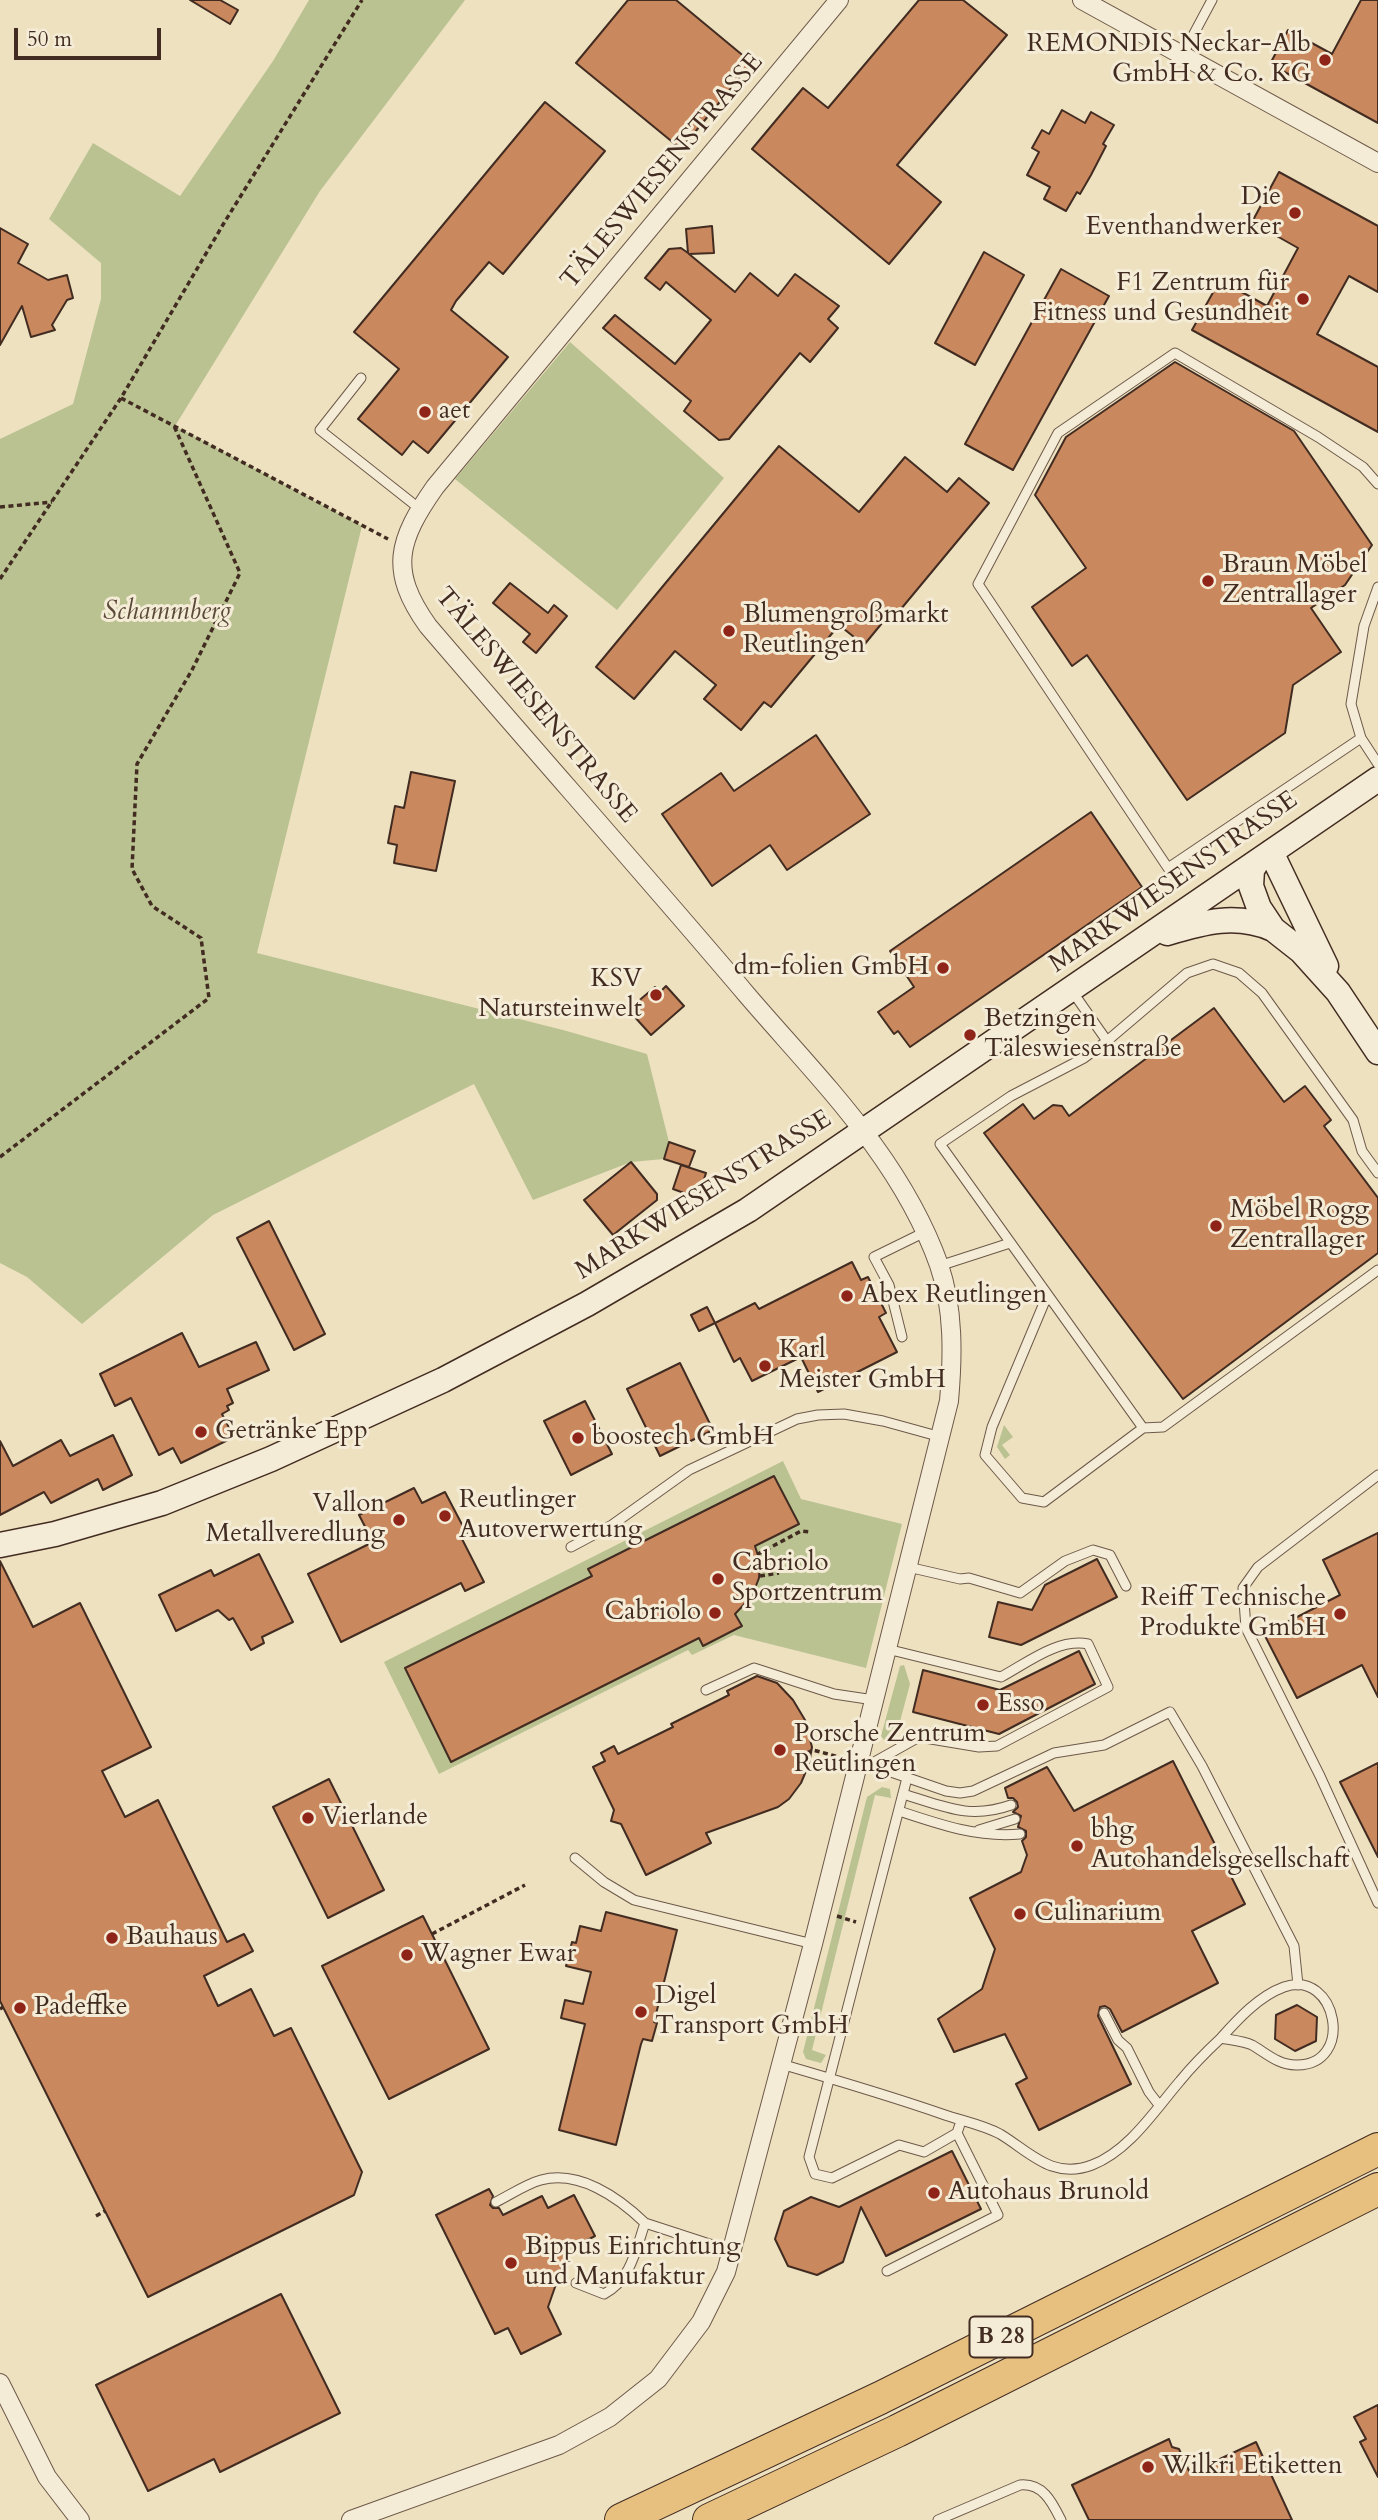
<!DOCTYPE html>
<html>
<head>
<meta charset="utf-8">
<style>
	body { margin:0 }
	#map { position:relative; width:1378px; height:2520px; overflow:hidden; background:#eee1c0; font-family:Cardo,serif }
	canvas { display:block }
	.scale { position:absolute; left:14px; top:28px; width:147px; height:32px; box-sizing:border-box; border:4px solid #422c21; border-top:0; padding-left:9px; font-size:21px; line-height:24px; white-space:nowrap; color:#422c21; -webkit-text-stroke:5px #f4ecd6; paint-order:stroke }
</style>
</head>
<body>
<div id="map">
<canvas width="1378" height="2520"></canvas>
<div class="scale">50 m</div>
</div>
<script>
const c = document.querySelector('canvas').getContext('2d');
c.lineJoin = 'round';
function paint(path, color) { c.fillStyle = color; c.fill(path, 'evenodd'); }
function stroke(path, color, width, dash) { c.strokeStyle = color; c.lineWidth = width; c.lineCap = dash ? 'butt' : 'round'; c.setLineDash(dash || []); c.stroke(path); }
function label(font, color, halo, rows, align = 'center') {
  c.font = font + ' Cardo,serif'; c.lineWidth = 6; c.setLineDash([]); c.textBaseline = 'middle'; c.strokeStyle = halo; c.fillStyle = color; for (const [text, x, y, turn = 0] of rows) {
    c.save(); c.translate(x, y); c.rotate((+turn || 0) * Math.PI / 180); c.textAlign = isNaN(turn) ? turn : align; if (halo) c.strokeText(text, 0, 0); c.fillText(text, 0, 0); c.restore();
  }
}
paint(new Path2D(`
	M309,0h156l-145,191 -145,235 187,100 -105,427 306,77 84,24 22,88 -5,17 -33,3 -98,38 -59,-116 -261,131 -131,109 -55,-47 -27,-14v-824l73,-35 28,-105v-36l-52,-44 44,-76 87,53 93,-135z
	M570,342l154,136 -107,132 -162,-131z
	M1004,1425l9,12 -11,8 8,10 -5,4 -8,-12z
	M783,1461l18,38 101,25 -36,144 -132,-33 -42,20 -4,-5 -249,124 -55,-112z
	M904,1665l6,19 -12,45 -14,11 -3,-4 19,-70z
	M882,1787l8,2 1,9 -16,-3 -63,255 14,5 -5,8 -15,-4 -3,-7 64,-255z`), '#bac291');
const building = new Path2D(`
	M190,0h30l18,10 -8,14z
	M628,0h48l76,63 -71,86 -105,-86z
	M919,0h44l44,35 -110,130 44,37 -52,62 -137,-115 51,-61 25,20z
	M1361,0h17v123l-108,-59 18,-34 44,24z
	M545,102l60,49 -102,123 -14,-12 -33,39 -5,9 57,47 -80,96 -15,-12 -11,14 -44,-36 41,-50 -45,-37z
	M1062,110l23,13 6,-11 23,13 -11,19 3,2 -15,29 -11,19 -3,-2 -11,19 -22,-12 6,-12 -23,-12 12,-23 -7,-4 10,-18 7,4z
	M1279,172l99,54v66l-29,-16 -32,58 61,33v65l-186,-102 28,-50 47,26 31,-58 -46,-26z
	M712,226l2,27 -25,1 46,38 15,-19 28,23 17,-22 44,32 -11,13 10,9 -28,34 -10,-9 -71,86 -10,1 -35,-29 7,-10 -88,-73 12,-13 60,49 36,-44 -45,-38 -6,8 -15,-12 24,-29 12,-1 7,5 -2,-24z
	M0,228l28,16 -10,19 30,17 19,-5 6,23 -6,2 -15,25 3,5 -24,7 -9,-31 -22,39z
	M984,252l40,23 -49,90 -40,-22z
	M1061,269l48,27 -96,174 -48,-26z
	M1175,362l119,69 78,114 -27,40 -34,23 30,44 -48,33 -8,48 -98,67 -100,-145 -15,11 -40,-59 54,-39 -51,-73 31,-58z
	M779,446l80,66 46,-55 42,35 12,-14 30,25 -98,118 -4,-4 -23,28 -25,-20 -68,82 -7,-5 -23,28 -37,-31 12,-14 -41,-34 -41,48 -38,-32z
	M510,583l38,30 6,-8 13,11 -31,37 -13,-11 7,-8 -37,-31z
	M816,735l54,79 -83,56 -17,-25 -58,41 -50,-72 59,-41 13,18z
	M411,772l44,9 -19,90 -42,-8 3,-18 -9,-2 7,-37 9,2z
	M1091,812l51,75 -232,160 -12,-16 -4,3 -16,-22 36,-25 -24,-36z
	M666,986l18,20 -33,29 -18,-20 7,-5 -5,-6 20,-17 5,5z
	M1214,1008l70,94 21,-16 26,34 -7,6 54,72v55l-195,146 -199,-266 39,-29 11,15 19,-14 9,1 7,10z
	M669,1142l26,9 -6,16 -25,-8z
	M631,1162l26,32v6l-44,35 -29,-35z
	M681,1165l25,8 -8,25 -25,-9z
	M269,1221l56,113 -31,16 -57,-112z
	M852,1262l9,18 7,-3 18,36 -7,4 18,35 -79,40 -17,-35 -49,24 -12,-23 -6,4 -19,-39 -16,8 -8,-16 16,-8 8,16 40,-20 4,6z
	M182,1333l17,34 57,-25 13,28 -42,19 6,14 -6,3 2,4 -7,4 12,23 -53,26 -8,-15 -14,7 -28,-57 -16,8 -15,-32z
	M680,1363l33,67 -53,26 -33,-67z
	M585,1401l27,53 -41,21 -27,-54z
	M113,1435l19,40 -29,15 -5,-11 -47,24 -7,-11 -44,23v-74l13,25 48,-26 9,16z
	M774,1476l25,48 -44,22 5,16 -1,16 -7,18 -17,18 7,12 -39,20 -4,-8 -248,124 -46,-94 187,-92 -4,-7z
	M414,1488l8,15 23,-11 23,44 -6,3 22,43 -19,9 -4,-8 -120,59 -33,-68 65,-32 -14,-27z
	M1378,1533v164l-16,-32 -65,33 -33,-64 76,-39 -17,-35z
	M259,1554l34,68 -31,15 2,6 -13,7 -18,-32 -4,2 -11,-10 -42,21 -17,-36 52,-25 3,6z
	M1097,1559l20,38 -96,48 -32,-8 9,-35 34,8 13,-25z
	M0,1561l33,66 47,-24 71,144 -49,24 23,46 33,-17 69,142 17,-8 9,17 -49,25 14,30 33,-17 23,47 17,-8 71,144 -8,23 -206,102 -148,-296z
	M1079,1651l16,33 -96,50 -86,-22 10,-42 77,20z
	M757,1676l20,7 16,17 12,20 7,27 -3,17 -8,19 -12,16 -11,8 -72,26 5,10 -65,32 -25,-51 -10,-3 3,-11 -21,-43 12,-6 -4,-8 13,-7 4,8 55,-27 -2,-3 58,-29 -2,-4z
	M1173,1761l72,143 -53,27 26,52 -96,49 -12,-23 -5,-3 -5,1 -2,9 33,68 -92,46 -23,-46 11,-6 -22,-44 -51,18 -16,-33 44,-30 13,-40 -25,-51 51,-26 6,-17 -5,-14 4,-4v-6l-8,-4 3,-11 -8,-4 5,-5 -1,-5 -4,-4h-5l-3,-10 42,-21 27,44z
	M1378,1763v94l-38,-75z
	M329,1779l55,111 -56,28 -55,-111z
	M606,1912l71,18 -23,92 3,1 -5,18 -9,-2 -2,5 -25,101 -57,-15 26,-106 -24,-6 4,-18 18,4 8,-32 -25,-6 6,-24 4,1 4,-17 21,5z
	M423,1916l66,133 -100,50 -67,-133z
	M1297,2005l20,12 -1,24 -21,10 -20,-12 1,-24z
	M952,2151l29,58 -95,47 -25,-49 -18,55 -26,13 -29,-9 -13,-27 9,-28 27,-14 28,10z
	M489,2189l4,7 -3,9 3,3h6l4,7 39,-19 6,12 26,-13 21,41 -27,14 -20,57 13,27 -40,20 -13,-26 -13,6 -59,-119z
	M281,2294l59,119 -120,59 -6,-13 -66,32 -52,-106z
	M1378,2405v72l-18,-35 6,-3 -12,-22z
	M1169,2439l3,8 7,2 11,24 66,-31 36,78h-203l-17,-35z`);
paint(building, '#c9885e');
stroke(building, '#422c21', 2);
const lane = new Path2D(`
	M1182,56l30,-56
	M361,378l-41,52 100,79
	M1378,587l-14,39 -13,78 10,34 17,26
	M1361,738l-193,130 -190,-284 80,-151 117,-80 143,84 45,30 15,17
	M1072,991l35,50 -23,17 -73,38 -71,48 203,284
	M1107,1041l80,-68 26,-9 26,9 23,20 91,127 9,31 16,22
	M939,1266l71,-23
	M1047,1296l-55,131 -7,28 37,43 22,4 99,-74 20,-1 215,-157
	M902,1337l-13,-52 -15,-28 51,-25
	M1378,1475l-120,92 -15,21 3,40 74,148 58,127
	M571,1547l41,-22 77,-55 108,-51 21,-4 26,-1 39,7 58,16
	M908,1567l52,12 9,-1 51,15 45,-32 28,-11 17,5 16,31
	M706,1690l48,-22 80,26 40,6
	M859,1761l87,30 14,2 13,-2 81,-38 50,-8 66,-33 32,54 92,180 4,39
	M869,1765l50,-28 60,10 18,-1 111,-59 -20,-43c-30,-6 -61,19 -87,33l-114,-28
	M907,1778l-98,379 6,17 17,4 67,-33 25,7 33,-19 4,-12
	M903,1794c40,12 66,26 108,11
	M899,1811c39,13 79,27 121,23
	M979,1830l36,-11
	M575,1858l29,24 30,18 179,44
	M1104,2013l14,27 9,8 22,44 10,13
	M781,2064c55,16 110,32 164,51 18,6 38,10 55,19 30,18 52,46 92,31 37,-14 63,-55 88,-84 13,-16 26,-29 41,-43 10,2 22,3 31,7 14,8 26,20 44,20 60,1 41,-97 -12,-78 -25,9 -46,32 -63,51
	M496,2202c14,-7 30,-18 45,-22 38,-10 77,17 104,43
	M887,2271l111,-56 -41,-82
	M576,2283l28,11c27,-14 32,-45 41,-71l86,28
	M938,2520l82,-35c23,-2 32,17 41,35`);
const street = new Path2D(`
	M1082,0l296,163
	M0,2383l47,94 33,43
	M351,2520l208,-75 51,-28 48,-38 43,-57 25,-50 87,-328 136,-543c4,-45 5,-92 -10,-136 -38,-107 -120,-186 -192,-270 -105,-124 -213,-245 -319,-369 -40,-56 -30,-86 7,-139l404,-487`);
const secondary = new Path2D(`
	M1271,852l55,114
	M1257,862l-5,8 -1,16 8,22 14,21 28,22 37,41 40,60
	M1167,933c37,-11 69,-20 106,-4
	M0,1545l55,-11 107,-31 109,-44 172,-79 144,-76 161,-94 630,-431`);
const highway = new Path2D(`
	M621,2520l259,-122 498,-249
	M709,2520l188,-89 481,-242`);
stroke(lane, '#6d5949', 11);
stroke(street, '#6d5949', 20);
stroke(secondary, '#422c21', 27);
stroke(highway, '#422c21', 34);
stroke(new Path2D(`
	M121,398l267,141
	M0,507l52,-5
	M0,579l121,-181 103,-175 138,-223
	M0,1157l209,-159 -8,-60 -49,-32 -20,-37 5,-105 55,-94 48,-97 -66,-147
	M758,1554l43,-23 9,1
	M760,1576l19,-3
	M807,1753l6,-3 30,8
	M837,1916l19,6
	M432,1934l93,-49
	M0,2009l3,-2
	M96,2216l9,-5`), '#422c21', 3.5, [5, 3.5]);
stroke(lane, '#f4ecd6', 9);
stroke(street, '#f4ecd6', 18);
stroke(secondary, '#f4ecd6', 24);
stroke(highway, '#e7c080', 32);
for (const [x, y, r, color] of [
	[1325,60,7,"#8f2418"],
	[1295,213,7,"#8f2418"],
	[1303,299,7,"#8f2418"],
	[425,412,7,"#8f2418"],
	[1208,581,7,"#8f2418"],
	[729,631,7,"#8f2418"],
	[943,968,7,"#8f2418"],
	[656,995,7,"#8f2418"],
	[970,1035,7,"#8f2418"],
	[1216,1226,7,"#8f2418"],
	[847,1296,7,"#8f2418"],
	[765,1366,7,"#8f2418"],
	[201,1432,7,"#8f2418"],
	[578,1438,7,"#8f2418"],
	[445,1516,7,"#8f2418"],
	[399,1520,7,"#8f2418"],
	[718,1579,7,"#8f2418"],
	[715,1613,7,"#8f2418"],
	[1340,1614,7,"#8f2418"],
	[983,1705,7,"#8f2418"],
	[780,1750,7,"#8f2418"],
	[308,1818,7,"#8f2418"],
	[1077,1846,7,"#8f2418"],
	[1020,1914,7,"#8f2418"],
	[112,1938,7,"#8f2418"],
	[407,1955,7,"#8f2418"],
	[20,2008,7,"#8f2418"],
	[641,2012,7,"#8f2418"],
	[934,2193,7,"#8f2418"],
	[511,2263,7,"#8f2418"],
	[1148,2467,7,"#8f2418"]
]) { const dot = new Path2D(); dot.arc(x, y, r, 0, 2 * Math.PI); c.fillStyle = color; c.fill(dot); stroke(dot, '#f4ecd6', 2.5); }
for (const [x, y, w] of [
	[1001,2337,63]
]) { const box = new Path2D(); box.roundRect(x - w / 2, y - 20.5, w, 41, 5); c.fillStyle = '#f4ecd6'; c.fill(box); stroke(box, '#422c21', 2); }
label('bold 24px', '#422c21', null, [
	["B 28",1001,2337]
]);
label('26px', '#422c21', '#f4ecd6', [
	["REMONDIS Neckar-Alb",1311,45,"right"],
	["GmbH & Co. KG",1311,75,"right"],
	["Die",1281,198,"right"],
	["Eventhandwerker",1281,228,"right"],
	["F1 Zentrum für",1289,284,"right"],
	["Fitness und Gesundheit",1289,314,"right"],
	["aet",439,412],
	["Braun Möbel",1222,566],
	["Zentrallager",1222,596],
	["Blumengroßmarkt",743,616],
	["Reutlingen",743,646],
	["dm-folien GmbH",929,968,"right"],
	["KSV",642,980,"right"],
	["Natursteinwelt",642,1010,"right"],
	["Betzingen",984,1020],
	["Täleswiesenstraße",984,1050],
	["Möbel Rogg",1230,1211],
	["Zentrallager",1230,1241],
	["Abex Reutlingen",861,1296],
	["Karl",779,1351],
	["Meister GmbH",779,1381],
	["Getränke Epp",215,1432],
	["boostech GmbH",592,1438],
	["Reutlinger",459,1501],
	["Autoverwertung",459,1531],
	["Vallon",385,1505,"right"],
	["Metallveredlung",385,1535,"right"],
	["Cabriolo",732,1564],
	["Sportzentrum",732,1594],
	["Reiff Technische",1326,1599,"right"],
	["Produkte GmbH",1326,1629,"right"],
	["Cabriolo",701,1613,"right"],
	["Esso",997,1705],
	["Porsche Zentrum",794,1735],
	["Reutlingen",794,1765],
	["Vierlande",322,1818],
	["bhg",1091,1831],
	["Autohandelsgesellschaft",1091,1861],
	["Culinarium",1034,1914],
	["Bauhaus",126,1938],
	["Wagner Ewar",421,1955],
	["Digel",655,1997],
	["Transport GmbH",655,2027],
	["Padeffke",34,2008],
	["Autohaus Brunold",948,2193],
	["Bippus Einrichtung",525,2248],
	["und Manufaktur",525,2278],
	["Wilkri Etiketten",1162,2467]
], 'left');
label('26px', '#422c21', '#f4ecd6', [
	["TÄLESWIESENSTRASSE",663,172,-50],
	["TÄLESWIESENSTRASSE",535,706,50],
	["MARKWIESENSTRASSE",1174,883,-35],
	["MARKWIESENSTRASSE",704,1196,-32]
]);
label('italic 26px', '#5a4a37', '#f4ecd6', [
	["Schammberg",167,613]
]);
</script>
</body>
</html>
